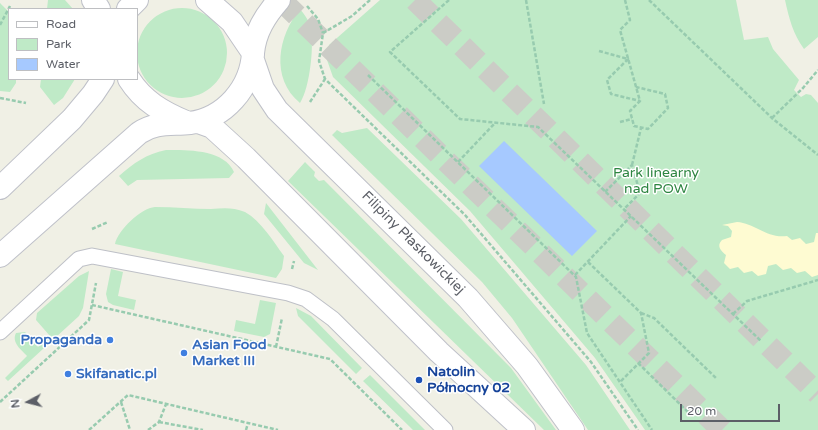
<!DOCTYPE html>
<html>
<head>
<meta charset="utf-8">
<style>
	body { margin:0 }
	#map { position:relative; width:818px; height:430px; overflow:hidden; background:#f0f0e5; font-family:"Varela Round",sans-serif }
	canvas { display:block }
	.legend { position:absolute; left:8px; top:8px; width:130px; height:72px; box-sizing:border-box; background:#fff; border:1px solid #bebfc2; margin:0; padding:5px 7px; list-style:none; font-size:12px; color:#5c5f67 }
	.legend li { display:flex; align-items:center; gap:8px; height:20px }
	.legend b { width:20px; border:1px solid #bebfc2 }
	.north { position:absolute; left:8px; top:382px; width:40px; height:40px; -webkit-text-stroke:3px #fff; paint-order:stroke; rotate:263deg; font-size:11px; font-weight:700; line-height:16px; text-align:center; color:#5c5f67 }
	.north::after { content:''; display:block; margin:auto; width:14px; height:18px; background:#5c5f67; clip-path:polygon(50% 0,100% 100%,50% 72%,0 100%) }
	.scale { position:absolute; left:680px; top:404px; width:100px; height:18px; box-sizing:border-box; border:2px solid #5c5f67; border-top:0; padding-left:5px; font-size:12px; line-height:14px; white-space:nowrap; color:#5c5f67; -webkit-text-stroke:3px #fff; paint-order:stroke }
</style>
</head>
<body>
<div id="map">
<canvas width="818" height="430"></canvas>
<ul class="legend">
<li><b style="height:5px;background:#fff"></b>Road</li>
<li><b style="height:11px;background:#bfeac7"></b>Park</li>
<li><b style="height:11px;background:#a6c9ff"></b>Water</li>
</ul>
<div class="north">N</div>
<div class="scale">20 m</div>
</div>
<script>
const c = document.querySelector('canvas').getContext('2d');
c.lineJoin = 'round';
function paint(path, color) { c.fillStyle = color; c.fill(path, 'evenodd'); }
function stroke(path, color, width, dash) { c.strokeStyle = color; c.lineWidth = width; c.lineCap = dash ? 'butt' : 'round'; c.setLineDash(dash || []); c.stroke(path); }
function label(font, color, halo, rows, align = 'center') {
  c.font = font + ' "Varela Round",sans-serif'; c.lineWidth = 3; c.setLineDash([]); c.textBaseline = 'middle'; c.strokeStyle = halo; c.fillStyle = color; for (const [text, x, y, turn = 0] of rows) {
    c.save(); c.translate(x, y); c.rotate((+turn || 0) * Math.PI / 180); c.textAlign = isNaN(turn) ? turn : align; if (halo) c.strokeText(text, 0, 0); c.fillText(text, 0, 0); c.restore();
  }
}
paint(new Path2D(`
	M48,0h17l8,9h-26z
	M380,0h356l8,40 24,-3 5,12 26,31 -5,10 7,7 5,-3 5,1 7,8v327h-173l-50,-72 -125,-147 -137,-134 -6,-17 2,-15z
	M785,0h33v37l-14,12c-11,-15 -15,-31 -19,-49z
	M0,3l9,9v67h7v4l-6,9 -10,-1z
	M137 53a45 45 0 1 1 90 0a45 45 0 1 1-90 0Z
	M300,9c4,5 8,10 10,16 5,17 0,63 -10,78 -30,-25 -22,-67 0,-94z
	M41,79h34l-12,19 -9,7 -14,-18z
	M367,128l94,91 125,146 44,65h-42l-76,-112 -30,-36 -150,-147 5,-5 5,3z
	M166,150c21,0 58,-1 68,22l-5,6 -92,2 -9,6 -9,-10c15,-13 27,-22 47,-26z
	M305,162l10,10 -1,4 5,5 5,-1 187,188 45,62h-12l-256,-249z
	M266,203l52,67 -14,-7 -40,-49z
	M155,207c19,0 38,2 56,2 12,-1 22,-2 34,3 16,9 28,29 39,44l-2,13 -6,9 -161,-34c3,-14 26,-36 40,-37z
	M111,269l12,3 -5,24 18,4 -2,10 -21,-5 -5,-3 -2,-8z
	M89,271l-6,37 -4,8 -71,65 -3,-3 22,-22c-5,-6 -16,-13 -11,-23l9,-1 13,15 12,-11 -14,-16 1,-7 42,-37z
	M260,300l16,3 -6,31 -6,3 -30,-6 2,-11 19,4z
	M296,308l15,8 51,52 -6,6 -58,-58z
	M370,375l55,55h-12l-50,-49z`), '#bfeac7');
paint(new Path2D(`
	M737,222c18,1 30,17 50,14l5,4 8,-2 6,6 8,-2 2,-9h2v42l-6,2 -7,-6 -8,2 -6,-5 -8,2 -7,-6 -8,2 -2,8 -8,2 -6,-5 -8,2 -6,-6 -8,2 -6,-6 2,-8c-5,-4 -10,-9 -4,-15l9,-3 1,-6 -4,-5 -6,-1z`), '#fefbd2');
paint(new Path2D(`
	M504,141l93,90 -25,25 -93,-90z`), '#a6c9ff');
stroke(new Path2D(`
	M281,0l441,430
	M415,0l403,394`), '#cbccc6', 22, [22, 11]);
const service = new Path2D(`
	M0,332l79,-73 13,-3 196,37 18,6 27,20 112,111`);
const tertiary = new Path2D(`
	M253,53c2,-21 12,-37 26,-53`);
const secondary = new Path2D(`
	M93,0l6,9
	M128,9l9,-9
	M253,60l10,29 14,21 191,188 59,68 46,64
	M129,79c14,22 33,33 57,43
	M198,122l14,5 34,31 193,194 85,78
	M0,188l72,-69 21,-25 10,-15
	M0,256l139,-123c16,-11 32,-8 51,-10 35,-5 61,-35 63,-70l-21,-31 -25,-22`);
stroke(service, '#bec0c7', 17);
stroke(tertiary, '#bec0c7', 24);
stroke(secondary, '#bfc1c9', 24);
stroke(new Path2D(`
	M370,0l-18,16 -29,17 -4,28 6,18 140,136 126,147 47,68
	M449,0l-59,52 70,67 78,8 223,214
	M526,0l18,104
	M625,0l5,20 -10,10 20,71 -10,10 4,15 14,3 20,-21 -3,-14 -29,-7
	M649,0l124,119 45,36
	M307,6l11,13 5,14
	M0,25l10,-19
	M599,51l29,8 -21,21 4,14 29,7
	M368,75l208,202 11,56 65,97
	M0,98l26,5
	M310,102l15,-23
	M772,118l31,-30 15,-18
	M620,122l12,-3
	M458,162l37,-39
	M632,165l9,-37
	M605,192l27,-27 8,28 -16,16
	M92,229l16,-7
	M588,262l53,51 8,40 -29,29
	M292,269l2,-8
	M575,275l56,-59
	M92,305l238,54 72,71
	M641,313l13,5 63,61
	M733,314l14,-13 71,-21
	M276,347l6,-29
	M638,363l51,50
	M0,402l89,-82 7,-37
	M121,402l9,28
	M159,422l44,8
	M89,430l39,-35 150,35
	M148,430l11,-8 7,-18
	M246,430l2,-7`), '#97cbaf', 2.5, [4, 2]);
stroke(service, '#fff', 15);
stroke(tertiary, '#fff', 22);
stroke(secondary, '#fff', 22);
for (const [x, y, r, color] of [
	[110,340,4,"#3f7fe0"],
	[184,353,4,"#3f7fe0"],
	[68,374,4,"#3f7fe0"],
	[419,380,4,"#1a4fb4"]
]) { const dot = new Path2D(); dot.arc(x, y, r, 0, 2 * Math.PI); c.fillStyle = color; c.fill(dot); stroke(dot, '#fff', 1.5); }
label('14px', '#2d8541', '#fff', [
	["Park linearny",656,173],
	["nad POW",656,189]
]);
label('14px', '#5c5f67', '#fff', [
	["Filipiny Płaskowickiej",413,243,45]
]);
label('bold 14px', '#366cbe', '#fff', [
	["Propaganda",102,340,"right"],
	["Asian Food",192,345],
	["Market III",192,361],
	["Skifanatic.pl",76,374]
], 'left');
label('bold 14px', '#164399', '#fff', [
	["Natolin",427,372],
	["Północny 02",427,388]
], 'left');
</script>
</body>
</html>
